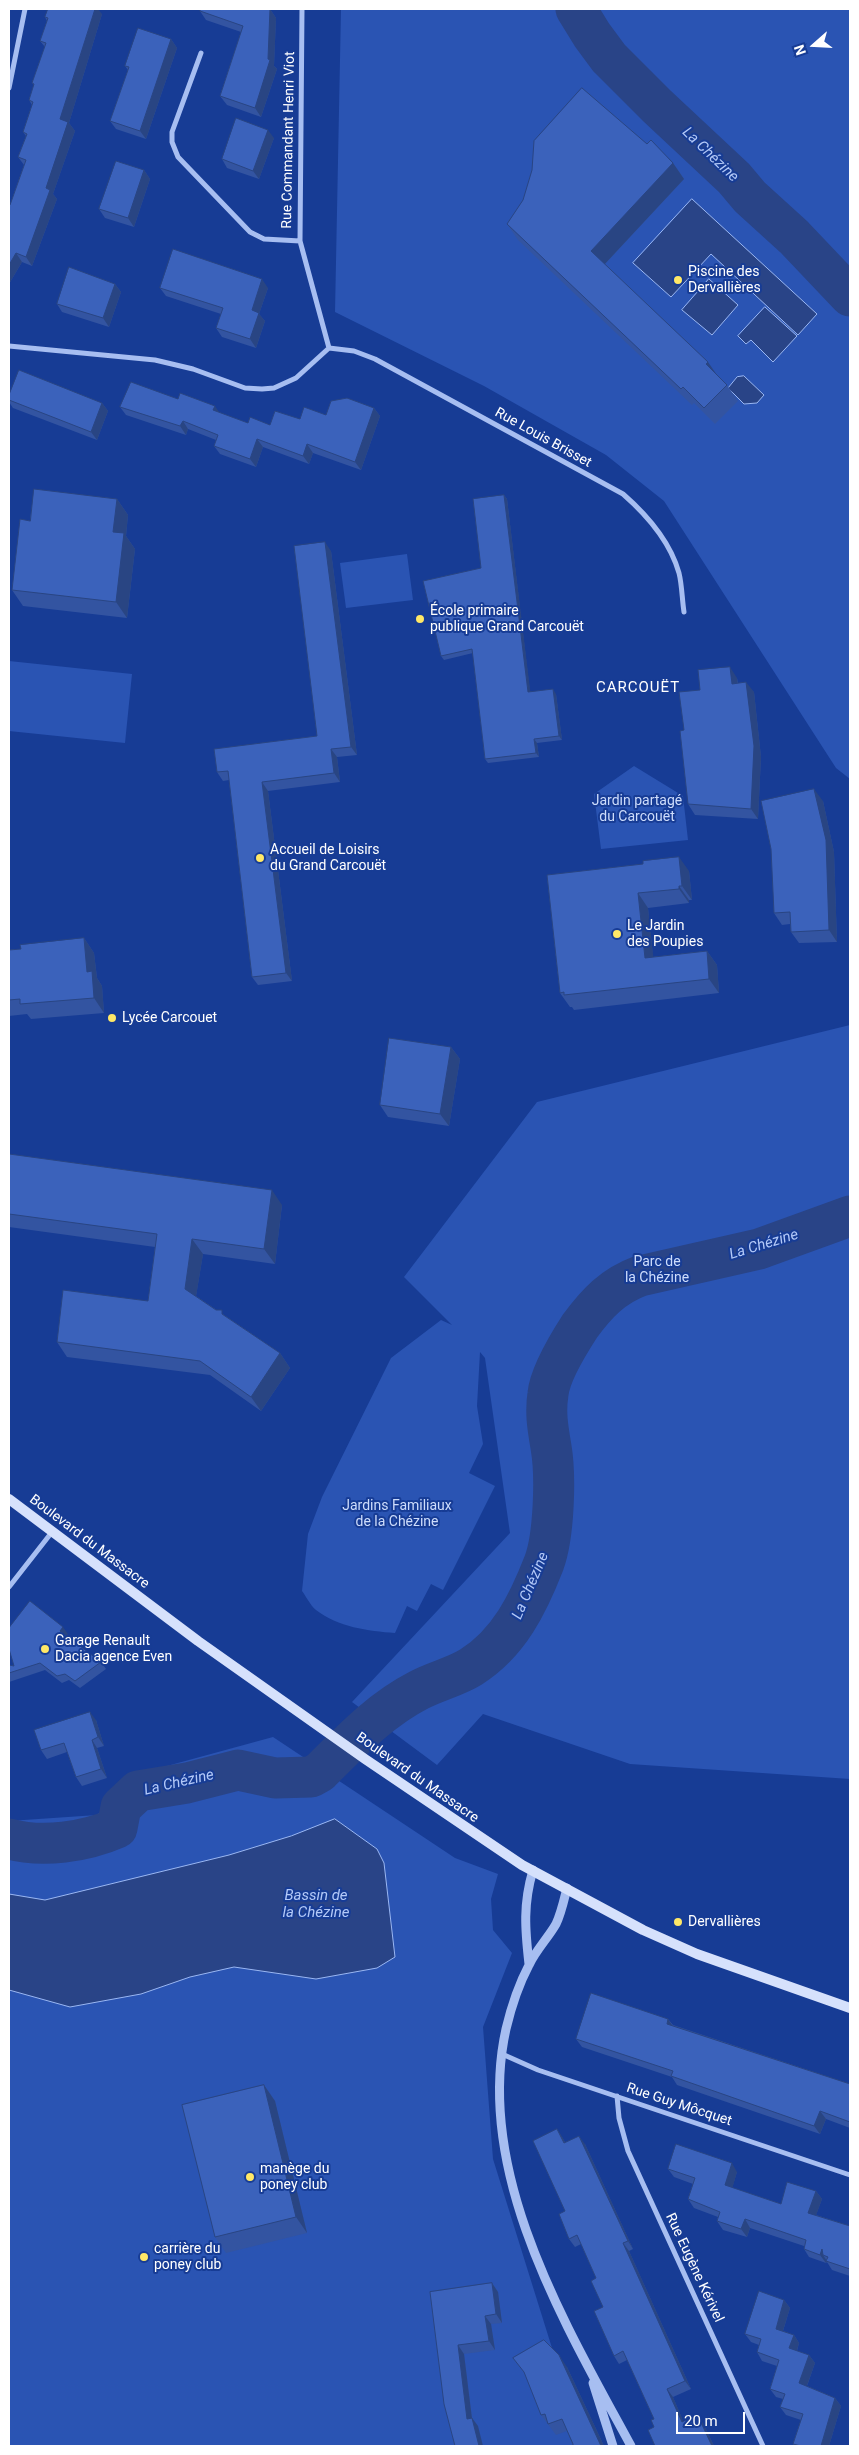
<!DOCTYPE html>
<html>
<head>
<meta charset="utf-8">
<style>
	body { margin:0 }
	#map { position:relative; width:859px; height:2455px; overflow:hidden; background:#173c95; font-family:Roboto,sans-serif }
	canvas { display:block }
	.frame { position:absolute; inset:0; border:10px solid #fff; pointer-events:none }
	.north { position:absolute; left:789px; top:20px; width:50px; height:50px; -webkit-text-stroke:4px #173c95; paint-order:stroke; rotate:251deg; font-size:14px; font-weight:700; line-height:20px; text-align:center; color:#fff }
	.north::after { content:''; display:block; margin:auto; width:18px; height:22px; background:#fff; clip-path:polygon(50% 0,100% 100%,50% 72%,0 100%) }
	.scale { position:absolute; left:676px; top:2412px; width:69px; height:22px; box-sizing:border-box; border:2px solid #fff; border-top:0; padding-left:6px; font-size:15px; line-height:18px; white-space:nowrap; color:#fff; -webkit-text-stroke:4px #173c95; paint-order:stroke }
</style>
</head>
<body>
<div id="map">
<canvas width="859" height="2455"></canvas>
<div class="frame"></div>
<div class="north">N</div>
<div class="scale">20 m</div>
</div>
<script>
const c = document.querySelector('canvas').getContext('2d');
c.lineJoin = 'round';
function paint(path, color) { c.fillStyle = color; c.fill(path, 'evenodd'); }
function stroke(path, color, width, dash) { c.strokeStyle = color; c.lineWidth = width; c.lineCap = dash ? 'butt' : 'round'; c.setLineDash(dash || []); c.stroke(path); }
function label(font, color, halo, rows, align = 'center') {
  c.font = font + ' Roboto,sans-serif'; c.lineWidth = 4; c.setLineDash([]); c.textBaseline = 'middle'; c.strokeStyle = halo; c.fillStyle = color; for (const [text, x, y, turn = 0] of rows) {
    c.save(); c.translate(x, y); c.rotate((+turn || 0) * Math.PI / 180); c.textAlign = isNaN(turn) ? turn : align; if (halo) c.strokeText(text, 0, 0); c.fillText(text, 0, 0); c.restore();
  }
}
paint(new Path2D(`
	M341,9h509v770l-14,-11 -172,-267 -58,-46 -122,-69 -149,-74z
	M407,554l6,46 -67,8 -6,-45z
	M9,661l123,13 -7,69 -116,-12z
	M634,766l49,30 5,44 -87,9 -7,-55z
	M850,1025v754l-220,-15 -147,-50 -46,51 -85,-63 158,-169 -25,-175 -5,-6 -3,54 6,38 -14,29 26,13 -52,104 -12,-6 -14,27 -10,-5 -12,27c-27,-2 -57,-6 -79,-23 -6,-5 -10,-14 -14,-19l6,-57 14,-37 69,-139 50,-38 11,5 -48,-48 133,-175z
	M273,1737l182,121 43,16 -7,25 2,31 19,23 -29,74 10,132 59,189 49,98h-592v-625l88,-6 37,-40z`), '#2a54b3');
const water = new Path2D(`
	M692,199l125,115 -19,21 -87,-81 -40,43 -38,-34z
	M709,279l29,26 -26,30 -30,-25z
	M765,307l32,29 -24,26 -22,-22 -5,4 -8,-8z
	M744,376l20,19 -7,8 -13,1 -16,-16 9,-11z
	M335,1819l42,30 7,14 11,94 -18,11 -61,11 -82,-12 -44,10 -49,17 -71,13 -61,-17v-96l36,6 184,-45 62,-19z`);
paint(water, '#294487');
stroke(water, '#9ab7f3', 1);
stroke(new Path2D(`
	M576,9l16,26 17,23 48,48 77,72 16,19 44,40 56,59
	M9,1839c34,9 76,3 108,-11l4,-21 17,-16 49,-8 51,-13 37,8 36,-1 9,-5c31,-31 60,-62 99,-82 17,-9 36,-13 52,-23 38,-24 57,-63 73,-104 10,-27 12,-87 7,-116 -3,-18 -6,-34 -3,-53 2,-20 21,-51 32,-68 17,-23 33,-40 60,-50l119,-27 91,-33`), '#294487', 41);
stroke(new Path2D(`
	M201,53l-29,79v10l6,15 72,75 14,7 36,2
	M9,88l16,-79
	M9,346l146,14 38,9 52,19 17,1 12,-1 22,-10 33,-30 -29,-107 2,-232
	M329,348l25,3 21,8 248,135c24,21 47,47 56,79 3,12 3,26 5,39
	M9,1587l43,-55
	M502,2054l36,16 312,105
	M617,2096l2,22 9,33 135,295`), '#a7bef1', 5);
stroke(new Path2D(`
	M567,1888c-3,12 -6,26 -11,36 -8,14 -20,26 -27,41 -10,19 -18,43 -23,64 -32,144 59,295 125,417
	M529,1964c-4,-35 -6,-60 4,-94
	M593,2383l20,63`), '#a7bef1', 9);
stroke(new Path2D(`
	M9,1499l189,142 167,118 157,106 121,65 54,24 153,54`), '#d6e1fc', 10);
paint(new Path2D(`
	M270,9l6,9 -2,48 3,3 -16,48 -34,-12 -7,-9 21,-64 -35,-12 -6,-9z
	M102,14l-33,109 6,8 -22,63 4,5 -25,67 -10,-4 -13,22v6v-86l1,1 14,-40 -6,-8 8,-21 -3,-4 9,-27 -3,-5 5,-15 -2,-2 13,-36 -5,-6 7,-20 -2,-4z
	M171,39l6,9 -31,91 -30,-10 -6,-8 18,-51 -3,-4z
	M274,138l-15,41 -32,-11 -5,-9z
	M647,144l26,19 11,16 -79,85 122,121 11,16 -23,23 -21,-21 -2,2 -174,-165 -11,-16z
	M144,170l6,9 -16,48 -29,-9 -6,-9z
	M115,284l6,8 -12,35 -47,-15 -5,-8z
	M160,288h108l-9,26 6,7 -9,27 -34,-11 -6,-9 5,-14 -55,-18z
	M9,395l93,8 6,8 -11,29 -84,-32 -4,-6z
	M178,399l70,24 22,2 56,-10 48,-7 6,8 -19,54 -48,-17 -4,11 -46,-17 -7,20 -36,-13 -6,-8 2,-6 -28,-11 -2,6 -60,-20 -6,-8z
	M504,495l3,4 23,193 26,2 6,46 -25,3 2,14 -51,6 -3,-4 -12,-106 -29,7 -3,-4 40,-88z
	M117,499l11,16 -2,21 9,13 -8,69 -104,-12 -11,-16 18,-69z
	M331,551l26,204 -20,2 3,25 -72,9 24,190 -34,4 -6,-8 -23,-197 -6,1 -6,-9 100,-36z
	M737,678l1,5 16,9 7,65 -3,62 -63,-4 -7,-11 12,-114z
	M823,801l11,51 3,90 -38,1 -8,-11 -1,-8 -8,1 -8,-12z
	M689,871l3,29h-3v3l-41,5 5,49 54,-6 10,14 2,28 -145,17 -2,-3h-2l-10,-14 -13,-118z
	M84,938l10,15 3,25 5,8 2,27 -73,6 -4,-5 -18,2v-66l12,-1z
	M451,1047l9,12 -11,67 -61,-9 -8,-12z
	M9,1154l273,51 -7,59 -72,-10 -7,42 84,57 10,15 -29,43 -51,-36 -143,-18 -10,-15 91,-41 7,-54 -146,-20z
	M68,1634l-2,2 35,26 5,7 -26,19 -11,-8 -7,3 -17,-13 -36,12v-17l5,1z
	M96,1720l8,26 -7,2 10,30 -25,8 -6,-9 -9,-25 -20,7 -6,-9z
	M668,2019l5,6 177,59v44l-24,-9 -6,15 -143,-49 -5,-8 -90,-30 -6,-8z
	M264,2085l11,16 32,132 -81,20 -11,-16z
	M557,2129l8,13 20,2 48,105 -4,2 62,138 -18,8 10,24 20,2 11,23h-59l-1,-27 -27,-59 -8,4 -5,-8 -18,-78 -15,-34 -6,3 -6,-8 -4,-28z
	M668,2169l69,3 -5,16 49,16 35,-13 6,8 -6,16 34,11v50l-18,-6 -5,-8 -1,1 -17,-6 -5,-8v-3l-54,-18 -3,9 -24,-7 -6,-9 1,-4 -24,-9 -6,-9 5,-15 -19,-7z
	M492,2283l6,9 4,31 -11,1 4,26 -31,4 8,64 6,8 -23,20 -25,-154z
	M784,2300l6,8 -7,23 11,4 5,8 -2,8 12,4 6,8 -8,23 28,12 6,8 -12,40h-34l-2,-2 8,-24 -15,-5 -6,-8 3,-8 -7,-2 -6,-8 7,-23 -15,-5 -5,-9 2,-7 -8,-3 -6,-8z
	M567,2367l37,79h-31l-6,-15 -11,4 -15,-20z`), '#3354a1');
paint(new Path2D(`
	M95,9h3l4,5 -33,109 6,8 -22,63 4,5 -25,67 -6,-9 34,-138z
	M270,9l6,9 -2,48 3,3 -16,48 -6,-9 13,-49z
	M171,39l6,9 -31,91 -6,-8z
	M268,130l6,8 -15,41 -6,-8z
	M673,163l11,16 -82,88 -11,-16z
	M144,170l6,9 -16,48 -6,-9z
	M16,253l6,9 -13,22v6v-25z
	M262,279l6,9 -9,26 6,7 -9,27 -6,-9 2,-29z
	M115,284l6,8 -12,35 -6,-9z
	M708,362l11,16 -13,-14z
	M102,403l6,8 -11,29 -6,-8z
	M215,406l6,9 -8,-5z
	M374,408l6,8 -19,54 -6,-8z
	M183,421l5,8 -2,6 -6,-9z
	M257,439l6,8 -7,20 -6,-8z
	M307,444l6,9 -4,11 -6,-8z
	M504,495l3,4 24,198 -3,-5z
	M117,499l11,16 -2,21 9,13 -8,69 -11,-16 -3,-70z
	M325,542l6,9 26,204 -6,-8z
	M730,667l7,11 2,16 -7,-10z
	M746,682l8,10 7,65 -3,62 -7,-10z
	M553,689l3,5 6,46 -3,-4z
	M534,739l3,4 2,14 -3,-4z
	M331,749l6,8 3,25 -6,-9z
	M262,782l6,9 24,190 -6,-8z
	M814,789l9,12 11,51 3,90 -8,-12z
	M679,857l10,14 3,29 -10,-14z
	M679,886l10,14v3l-10,-14z
	M638,893l10,15 7,64 -10,-14z
	M84,938l10,15 3,25 5,8 2,27 -10,-15 -7,-26z
	M707,951l10,14 2,28 -10,-14z
	M451,1047l9,12 -11,67 -9,-12z
	M272,1190l10,15 -7,59 -11,-15z
	M192,1239l11,15 -8,49 -10,-14z
	M280,1353l10,15 -29,43 -10,-14z
	M63,1627l5,7 -3,4 -5,-7z
	M90,1712l6,8 8,26 -6,-9z
	M92,1740l5,8 10,30 -6,-9z
	M668,2019l6,9 -7,-4z
	M264,2085l11,16 32,132 -11,-16z
	M820,2111l6,8 -6,15 -6,-8z
	M557,2129l6,9 6,13 -5,-8z
	M579,2136l6,8 48,105 -5,-8z
	M732,2163l5,9 -6,21 -6,-8z
	M816,2191l6,8 -8,22 -6,-8z
	M745,2219l5,9 -3,9 -6,-8z
	M623,2243l6,8 62,138 -6,-8z
	M822,2249l1,6 4,6 -1,2 -6,-8z
	M492,2283l6,9 4,31 -6,-9z
	M784,2300l6,8 -9,29 -5,-8z
	M485,2316l6,8 4,26 -6,-9z
	M794,2335l5,8 -4,14 -6,-9z
	M458,2345l6,9 9,73 -6,-8z
	M559,2355l8,12 37,79h-3z
	M809,2355l6,8 -10,28 -6,-8z
	M667,2389l6,8 14,33 -5,-8z
	M835,2398l6,8 -12,40h-8z
	M697,2414l6,9 11,23h-2z
	M472,2418l6,8 5,20h-4z`), '#294583');
const building = new Path2D(`
	M48,9h47l-35,110 8,3 -22,66 4,2 -24,67 -10,-4 -7,12v-61l1,1 16,-45 -8,-3 9,-23 -4,-2 10,-30 -4,-2 5,-16 -2,-1 14,-40 -6,-2 8,-23 -3,-1z
	M201,9h69l-2,50 2,1 -15,48 -35,-12 23,-70 -43,-15z
	M138,28l33,11 -31,92 -30,-10 19,-54 -4,-1z
	M582,88l65,56 4,-4 22,23 -82,88 117,111 -2,2 21,21 -23,23 -21,-21 -2,2 -174,-165 16,-24 9,-30 2,-29z
	M236,118l32,12 -15,41 -31,-12z
	M116,161l28,9 -16,48 -29,-9z
	M173,249l89,30 -10,31 7,3 -9,26 -34,-11 7,-20 -63,-20z
	M69,267l46,17 -12,34 -46,-14z
	M19,370l83,33 -11,29 -82,-32v-5z
	M131,382l47,17 2,-6 35,13 -2,4 35,13 2,-6 20,8 5,-14 25,8 4,-12 22,8 5,-14 16,-3 27,10 -19,54 -48,-18 -4,12 -46,-17 -7,20 -36,-13 4,-11 -35,-14 -3,5 -60,-19z
	M34,489l83,10 -4,33 11,1 -8,69 -104,-12 8,-71 10,2z
	M504,495l24,197 25,-3 6,47 -25,3 2,14 -51,6 -13,-110 -31,7 -18,-75 58,-13 -8,-69z
	M325,542l26,205 -20,2 3,24 -72,9 24,191 -34,4 -24,-206 -11,1 -3,-23 103,-13 -23,-190z
	M730,667l2,17 14,-2 8,64 -3,63 -63,-5 -8,-73 4,-1 -5,-38 21,-2 -2,-20z
	M814,789l12,51 3,90 -38,2 -1,-20 -16,1 -3,-64 -10,-48z
	M679,857l3,29h-3v3l-41,4 7,65 62,-7 2,28 -145,16v-3l-4,1 -13,-118 96,-11v-3z
	M84,938l3,34 5,-1 2,27 -74,6v-5l-11,1v-50l12,-1 -1,-4z
	M389,1038l62,9 -11,67 -60,-9z
	M9,1154l263,36 -8,59 -72,-10 -7,50 31,21h6v4l58,39 -29,44 -51,-36 -143,-19 6,-52 85,11 9,-67 -148,-20z
	M30,1601l33,26 -3,4 41,31 -26,19 -10,-7 -8,2 -17,-13 -31,10v-8l5,1 -5,-17v-21z
	M90,1712l8,25 -6,3 9,29 -25,8 -12,-34 -23,7 -7,-20z
	M591,1993l77,26 -1,5 183,60v38l-30,-11 -6,15 -143,-50 2,-5 -97,-32z
	M264,2085l32,132 -81,20 -33,-132z
	M557,2129l7,14 15,-7 49,105 -5,2 62,138 -18,8 15,33 15,-8 15,32h-57l-7,-16 6,-3 -3,-7 3,-1 -31,-68 -9,5 -20,-45 9,-4 -12,-26 5,-3 -19,-43 -8,4 -10,-25 6,-3 -32,-70z
	M676,2144l56,19 -7,22 56,19 6,-22 29,9 -8,22 42,13v43l-24,-8 2,-4 -5,-2 -1,-6 -2,6 -16,-6 2,-9 -61,-21 -4,10 -24,-8 3,-9 -32,-13 7,-21 -27,-9z
	M492,2283l4,31 -11,2 4,25 -31,4 9,74 5,-1 7,28h-24l-11,-42 -14,-112z
	M759,2291l25,9 -8,29 18,6 -5,13 20,7 -10,28 36,15 -14,48h-20l-8,-2 10,-30 -23,-7 5,-13 -15,-5 9,-29 -22,-8 4,-13 -16,-5z
	M544,2340l15,15 42,91h-28v-2l-11,-25 -14,5 -3,-10 -4,1 -17,-43 -11,-14z`);
paint(building, '#3b62bb');
stroke(building, '#294583', 1);
for (const [x, y, r, color] of [
	[678,280,5,"#ffe867"],
	[420,619,5,"#ffe867"],
	[260,858,5,"#ffe867"],
	[617,934,5,"#ffe867"],
	[112,1018,5,"#ffe867"],
	[45,1649,5,"#ffe867"],
	[678,1922,5,"#ffe867"],
	[250,2177,5,"#ffe867"],
	[144,2257,5,"#ffe867"]
]) { const dot = new Path2D(); dot.arc(x, y, r, 0, 2 * Math.PI); c.fillStyle = color; c.fill(dot); stroke(dot, '#173c95', 2); }
label('14px', '#fff', '#173c95', [
	["Rue Commandant Henri Viot",289,140,-89],
	["Rue Louis Brisset",543,438,29],
	["Boulevard du Massacre",89,1542,37],
	["Boulevard du Massacre",417,1778,35],
	["Rue Guy Môcquet",679,2105,18],
	["Rue Eugène Kérivel",694,2268,65]
]);
label('14px', '#fff', '#173c95', [
	["Piscine des",688,272],
	["Dervallières",688,288],
	["École primaire",430,611],
	["publique Grand Carcouët",430,627],
	["Accueil de Loisirs",270,850],
	["du Grand Carcouët",270,866],
	["Le Jardin",627,926],
	["des Poupies",627,942],
	["Lycée Carcouet",122,1018],
	["Garage Renault",55,1641],
	["Dacia agence Even",55,1657],
	["Dervallières",688,1922],
	["manège du",260,2169],
	["poney club",260,2185],
	["carrière du",154,2249],
	["poney club",154,2265]
], 'left');
label('14px', '#ceddfc', '#173c95', [
	["Jardin partagé",637,801],
	["du Carcouët",637,817],
	["Parc de",657,1262],
	["la Chézine",657,1278],
	["Jardins Familiaux",397,1506],
	["de la Chézine",397,1522]
]);
label('italic 15px', '#b3c9f8', '#173c95', [
	["La Chézine",710,155,44],
	["La Chézine",764,1245,-17],
	["La Chézine",531,1586,-67],
	["La Chézine",179,1783,-13],
	["Bassin de",316,1896],
	["la Chézine",316,1913]
]);
c.letterSpacing = '1px';
label('15px', '#fff', '#173c95', [
	["CARCOUËT",638,688]
]);
c.letterSpacing = '0px';
</script>
</body>
</html>
